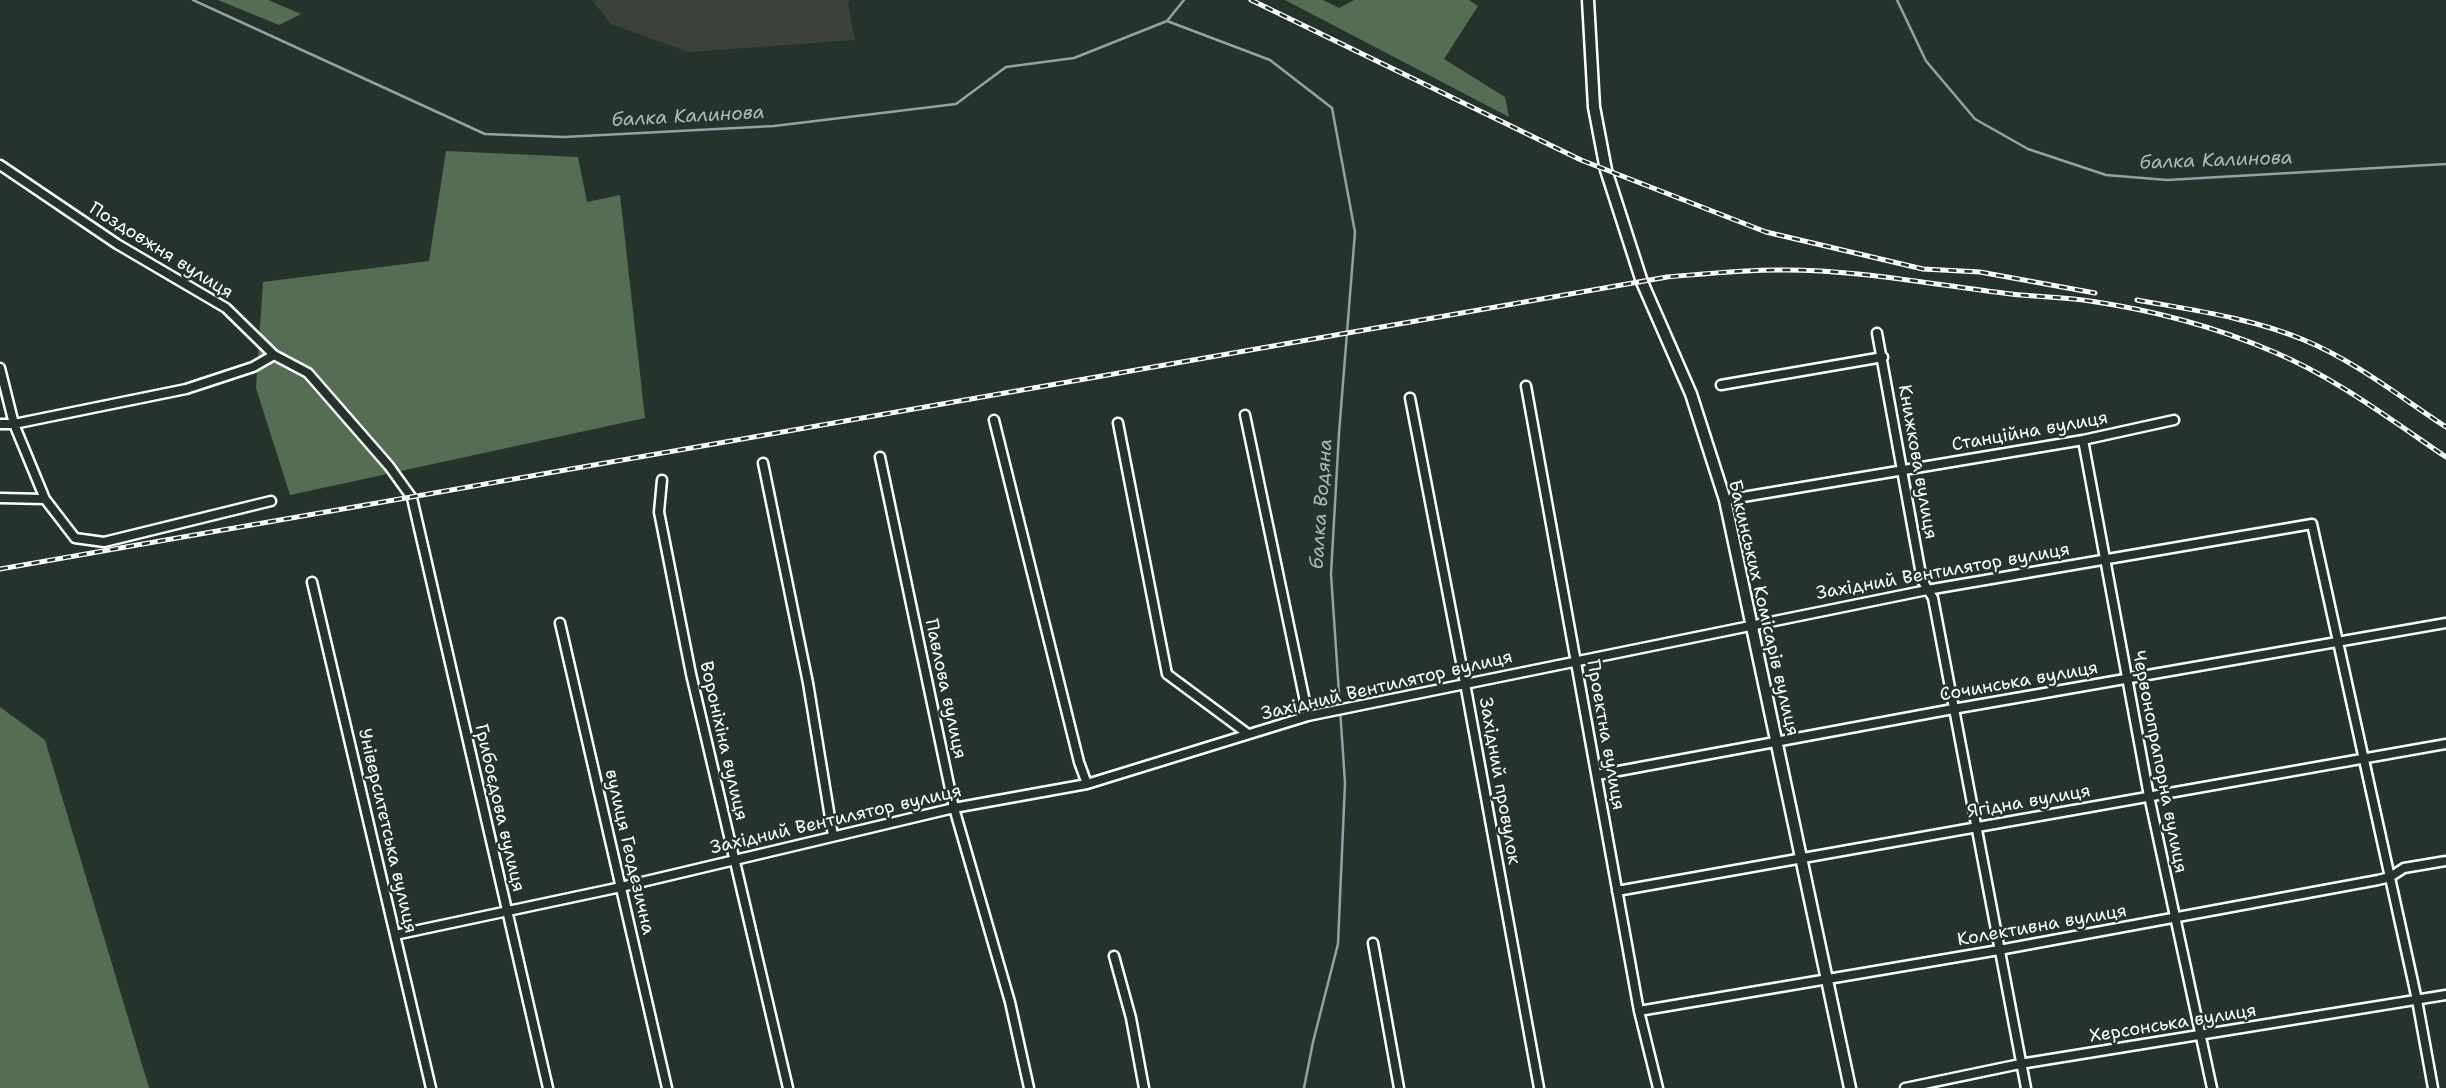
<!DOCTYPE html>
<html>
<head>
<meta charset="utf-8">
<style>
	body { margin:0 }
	canvas { display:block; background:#26332d }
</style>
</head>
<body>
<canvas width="2446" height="1088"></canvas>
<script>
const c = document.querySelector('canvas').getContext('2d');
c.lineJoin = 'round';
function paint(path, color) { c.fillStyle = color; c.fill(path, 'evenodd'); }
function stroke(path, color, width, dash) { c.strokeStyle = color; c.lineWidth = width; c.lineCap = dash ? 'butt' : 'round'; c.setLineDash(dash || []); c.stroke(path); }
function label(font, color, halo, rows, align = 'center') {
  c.font = font + ' "Shantell Sans",sans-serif'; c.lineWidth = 5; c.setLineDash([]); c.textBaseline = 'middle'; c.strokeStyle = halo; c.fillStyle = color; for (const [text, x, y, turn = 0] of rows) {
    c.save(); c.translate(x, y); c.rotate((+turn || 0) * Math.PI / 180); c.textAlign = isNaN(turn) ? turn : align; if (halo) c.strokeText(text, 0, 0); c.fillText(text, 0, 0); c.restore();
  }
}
paint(new Path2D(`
	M592,0h258l-2,4 7,36 -166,12 -78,-28z`), '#3c4239');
paint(new Path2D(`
	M218,0h50l33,14 -22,11z
	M1285,0h38l16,8 15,-8h115l9,6 -34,53 61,38 4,20z
	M446,151l132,6 9,45 33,-7 25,223 -355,77 -34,-107 7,-106 166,-21z
	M0,707l45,33 104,348h-149z`), '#556d52');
stroke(new Path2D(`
	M193,0l292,134 79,3 210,-11 182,-22 50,-37 68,-9 93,-37 17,-21
	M1897,0l29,61 49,58 53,30 78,26 61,5 279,-16
	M1167,21l103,39 62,48 23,124 -16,201 -8,141 14,209 -7,161 -25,98 -9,46`), '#90a3a7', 2.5);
const minor = new Path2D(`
	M0,165l117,79 109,64 48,47 34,18 81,93 23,32 136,590
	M1877,333l45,247 11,18 93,490
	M0,368l14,56 31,75 30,39 29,4 167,-41
	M1721,385l162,-28
	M1526,386l113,625 19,77
	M1410,398l55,285 74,405
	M1245,415l63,301
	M994,420l85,342 8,22
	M1118,423l49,251 81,60
	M0,424h14l172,-35 67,-22 21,-12
	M2083,440l66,356 63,292
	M880,457l74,351 56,194 19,86
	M763,463l45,220 25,153
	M662,480l-3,32 32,162 97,414
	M0,498l45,1
	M1725,500l358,-60 91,-20
	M312,582l119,506
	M560,623l107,465
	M1597,775l356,-66 493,-86
	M1617,891l829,-147
	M395,935l226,-48 333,-79 133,-24 221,-68 619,-126 385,-66 105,476 16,88
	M1373,943l26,145
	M1114,956l17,62 13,70
	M1639,1011l360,-61 379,-70 12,-3 14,-9 42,-7
	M1905,1088l115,-24 426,-69`);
const tertiary = new Path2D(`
	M1588,0l6,107 12,63 36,112 49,112 34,106 125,588`);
stroke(minor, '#fff', 13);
stroke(tertiary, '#fff', 15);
stroke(minor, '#26332d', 8);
stroke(tertiary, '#26332d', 10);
const rail = new Path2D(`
	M1251,0l330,160 185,72 157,37 57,3 115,21
	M2137,300c55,10 115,18 167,40 51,21 96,57 142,87
	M0,569l1667,-292c37,-3 74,-7 111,-7 79,-1 155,15 233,24 26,3 53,3 79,7 62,9 126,26 184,51 62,26 117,68 172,105`);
stroke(rail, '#fff', 5);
stroke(rail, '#26332d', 2.5, [8]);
label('18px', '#fff', '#26332d', [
	["Поздовжня вулиця",161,251,32],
	["Станційна вулиця",2030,432,-10],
	["Книжкова вулиця",1917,462,80],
	["Західний Вентилятор вулиця",1943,572,-10],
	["Бакинських Комісарів вулиця",1763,608,77],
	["Сочинська вулиця",2019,682,-10],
	["Західний Вентилятор вулиця",1387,686,-13],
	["Павлова вулиця",945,689,78],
	["Проектна вулиця",1605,735,80],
	["Вороніхіна вулиця",723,741,77],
	["Червонопрапорна вулиця",2159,762,79],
	["Західний провулок",1499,781,80],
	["Ягідна вулиця",2029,802,-10],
	["Грибоєдова вулиця",499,808,77],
	["Західний Вентилятор вулиця",836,820,-13],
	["Університетська вулиця",387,831,77],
	["вулиця Геодезична",629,852,77],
	["Колективна вулиця",2042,926,-10],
	["Херсонська вулиця",2173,1024,-9]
]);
label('italic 19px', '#acbabd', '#26332d', [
	["балка Калинова",688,117,-3],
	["балка Калинова",2216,161,-2],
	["балка Водяна",1322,504,-86]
]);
</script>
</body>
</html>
